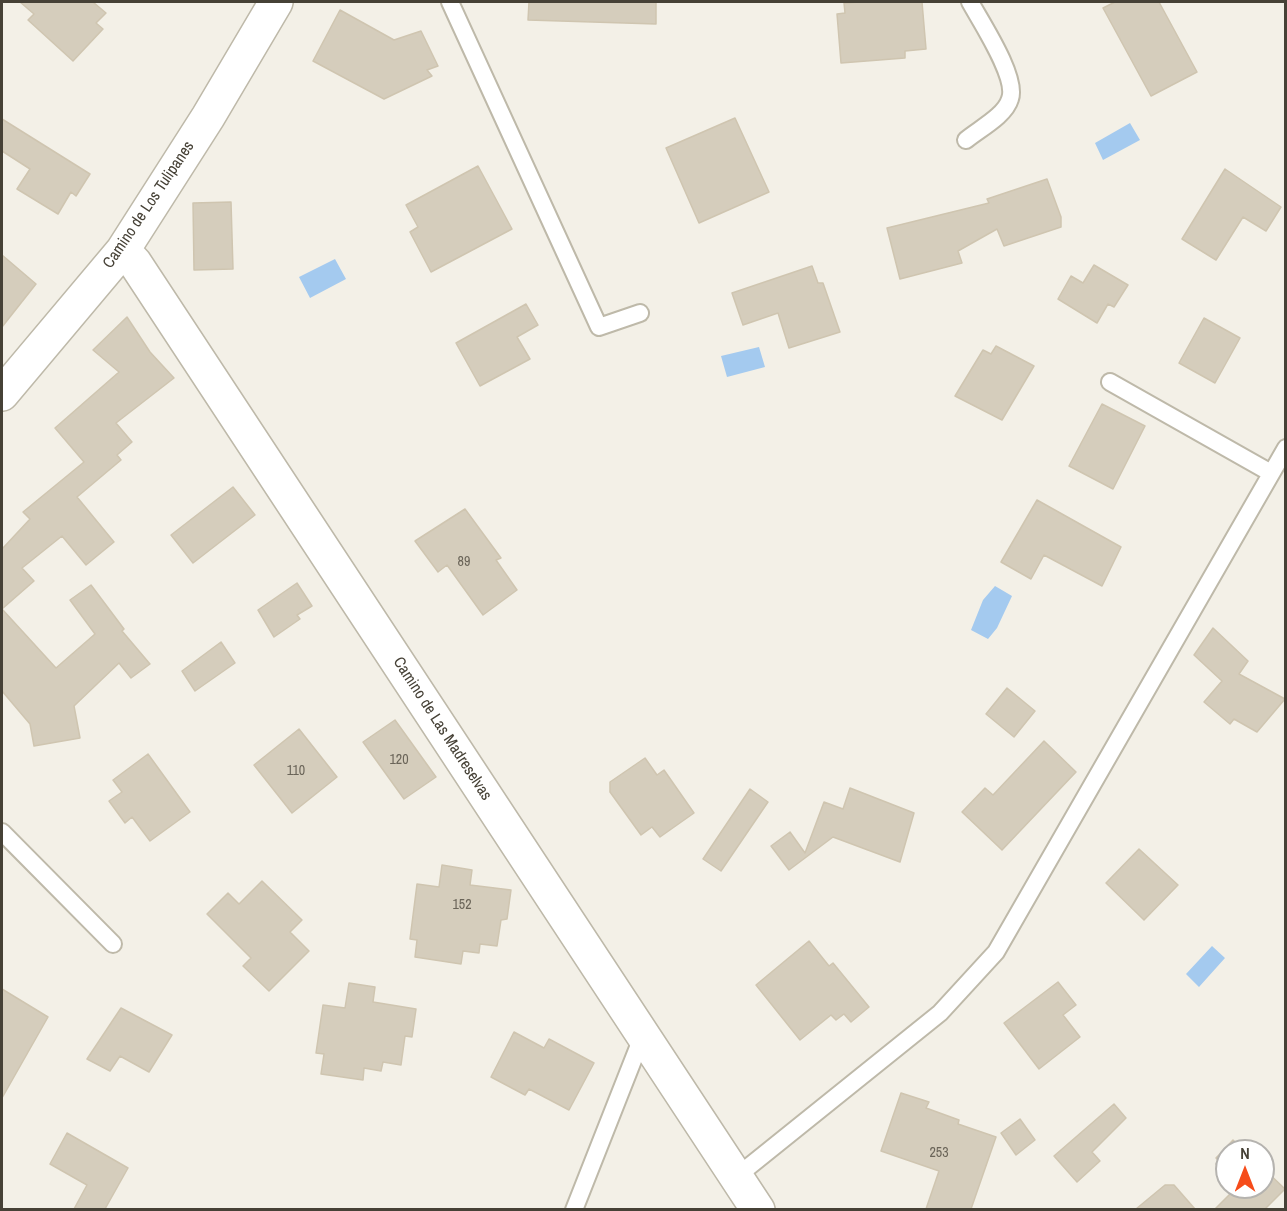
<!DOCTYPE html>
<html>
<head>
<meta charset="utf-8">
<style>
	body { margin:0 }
	#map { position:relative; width:1287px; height:1211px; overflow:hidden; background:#f3f0e7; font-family:"Archivo Narrow",sans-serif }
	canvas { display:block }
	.frame { position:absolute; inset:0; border:3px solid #464136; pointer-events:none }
	.north { position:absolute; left:1215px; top:1139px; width:60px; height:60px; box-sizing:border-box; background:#fff; border:2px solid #b5b3af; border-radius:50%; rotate:0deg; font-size:16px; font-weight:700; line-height:24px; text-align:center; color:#464136 }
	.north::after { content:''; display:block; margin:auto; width:21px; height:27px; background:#f64c1a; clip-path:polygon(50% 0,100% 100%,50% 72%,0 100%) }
</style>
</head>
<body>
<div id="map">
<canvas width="1287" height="1211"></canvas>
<div class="frame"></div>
<div class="north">N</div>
</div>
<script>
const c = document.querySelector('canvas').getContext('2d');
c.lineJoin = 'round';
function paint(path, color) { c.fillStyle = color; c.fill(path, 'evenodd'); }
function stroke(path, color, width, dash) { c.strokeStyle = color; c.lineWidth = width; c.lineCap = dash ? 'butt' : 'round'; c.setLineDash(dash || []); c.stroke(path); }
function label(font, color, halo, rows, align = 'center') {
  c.font = font + ' "Archivo Narrow",sans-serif'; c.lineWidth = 4.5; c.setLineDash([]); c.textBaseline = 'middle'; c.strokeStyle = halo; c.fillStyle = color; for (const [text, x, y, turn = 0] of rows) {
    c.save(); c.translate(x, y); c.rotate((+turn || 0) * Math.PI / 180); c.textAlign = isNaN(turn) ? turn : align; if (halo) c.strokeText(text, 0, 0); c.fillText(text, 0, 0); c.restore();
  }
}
paint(new Path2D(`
	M1130,123l10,17 -37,20 -8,-17z
	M335,259l11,20 -36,19 -11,-21z
	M759,347l6,20 -38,10 -6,-21z
	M995,586l17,10 -15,32 -9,11 -17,-9 12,-30z
	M1212,946l13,12 -26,29 -13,-13z`), '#a4caef');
const building = new Path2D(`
	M20,2h73l13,11 -10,10 7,6 -30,32 -45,-41 6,-6z
	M529,2h127v22l-128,-4z
	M860,2h62l4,47 -21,2v7l-64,5 -4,-49 8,-1 -1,-10z
	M1115,2h44l38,70 -46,24 -48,-88z
	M340,10l54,30 27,-9 17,35 -11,4 5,6 -48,23 -71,-38z
	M735,118l34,74 -70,31 -33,-75z
	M2,119l88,55 -14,22 -5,-4 -13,22 -41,-25 13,-20 -28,-18z
	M478,166l34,63 -81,43 -21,-40 8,-5 -12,-22z
	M1225,169l56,38 -15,24 -23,-14 -27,43 -34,-21z
	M1047,179l14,38v10l-57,19 -7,-17 -39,22 4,12 -62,16 -13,-51 102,-25 -2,-4z
	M231,202l2,67 -39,1 -1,-67z
	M2,255l34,29 -34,43z
	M1094,265l34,20 -14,22 -6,-3 -11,19 -39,-24 13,-23 12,7z
	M812,266l6,17h5l17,49 -51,16 -11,-35 -35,12 -11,-32z
	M526,304l12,21 -21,12 13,22 -50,27 -24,-43z
	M127,317l23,35 24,26 -58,45 16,19 -15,13 4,5 -44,37 37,45 -28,23 -24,-29 -40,32 12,13 -32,28 54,59 39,-34 -25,-34 21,-15 33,44 -2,2 28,33 -19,14 -12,-15 -45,43 6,32 -46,8 -4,-22 -28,-33v-145l1,2 27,-29 -7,-7 61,-50 -29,-34 64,-56 -26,-22z
	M1204,318l36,20 -25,45 -36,-20z
	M996,346l38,20 -32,54 -47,-24 28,-46 8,4z
	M1102,404l43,22 -32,63 -44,-23z
	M233,487l22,28 -62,48 -22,-28z
	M1037,500l84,47 -19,39 -58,-31 -13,24 -30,-17z
	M465,509l36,49 -5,2 21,30 -34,25 -36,-50 -9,7 -23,-31z
	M297,583l15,23 -15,9 3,4 -26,18 -16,-27z
	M1213,628l35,33 -9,13 46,25 -28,33 -23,-13 -4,5 -26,-22 18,-21 -28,-26z
	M221,642l14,21 -40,28 -13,-20z
	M1007,688l28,23 -21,26 -28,-23z
	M395,720l41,57 -32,22 -41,-57z
	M299,729l38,48 -45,36 -38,-48z
	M1044,741l32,31 -74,78 -40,-38 23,-24 8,7z
	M148,754l42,58 -40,29 -18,-24 -7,6 -16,-22 13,-9 -9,-12z
	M645,758l12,17 7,-5 30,43 -34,24 -8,-10 -11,8 -31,-43v-10z
	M850,788l64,25 -14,49 -67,-25 -44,33 -18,-24 19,-14 15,21 19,-51 19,7z
	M750,789l18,13 -47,69 -18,-12z
	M1139,849l39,36 -34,35 -38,-37z
	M442,865l30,5 -2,15 41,5 -4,29 -6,1 -4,26 -17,-2 -1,9 -16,-2 -2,13 -46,-7 2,-17 -7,-1 7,-55 22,3z
	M262,881l40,39 -12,12 19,19 -40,40 -26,-25 8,-8 -44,-44 21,-21 11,11z
	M809,941l20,25 4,-3 36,44 -18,15 -7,-8 -8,6 -5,-5 -31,25 -44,-55z
	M1058,982l18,23 -13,10 17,22 -41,32 -35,-46z
	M349,983l26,4 -2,15 43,7 -4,28 -7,-1 -4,29 -18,-3 -2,9 -17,-3 -1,12 -42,-6 3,-20 -8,-1 7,-48 22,3z
	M2,989l46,28 -46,81z
	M121,1008l51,27 -23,37 -29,-16 -10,15 -23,-12z
	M514,1032l30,16 5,-9 45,24 -25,47 -40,-21 -4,6 -34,-18z
	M901,1093l28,9 -3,6 33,12 -1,4 38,13 -25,72h-45l13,-38 -58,-20z
	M1114,1104l12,14 -34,34 8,9 -23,21 -23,-26z
	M1020,1119l15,21 -19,15 -15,-22z
	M67,1133l61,35 -23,41h-31l13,-24 -37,-21z
	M1233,1140l12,11h-18v24l-11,-11 3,-3 -3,-3z
	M1263,1168l22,21 -20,20h-50l22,-22h26z
	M1165,1185h9l21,24h-59z`);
paint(building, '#d5cdbc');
stroke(building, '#cfc5b0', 1.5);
const lane = new Path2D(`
	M450,2l149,325 41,-14
	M966,140c13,-11 39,-24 44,-41 8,-21 -29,-77 -40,-97
	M1110,382l161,91
	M2,832l111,112
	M736,1177l204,-164 56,-61 290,-504
	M574,1210l69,-175`);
const street = new Path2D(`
	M123,250l12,13 623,947
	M2,394l121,-144 85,-133 68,-115`);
stroke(lane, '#beb9a9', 20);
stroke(street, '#beb9a9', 36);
stroke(lane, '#fff', 16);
stroke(street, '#fff', 33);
label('14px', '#6a6458', null, [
	["89",464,562],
	["120",399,760],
	["110",296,771],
	["152",462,905],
	["253",939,1153]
]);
label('16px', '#464136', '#fff', [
	["Camino de Los Tulipanes",149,205,-56],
	["Camino de Las Madreselvas",442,729,57]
]);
</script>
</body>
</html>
